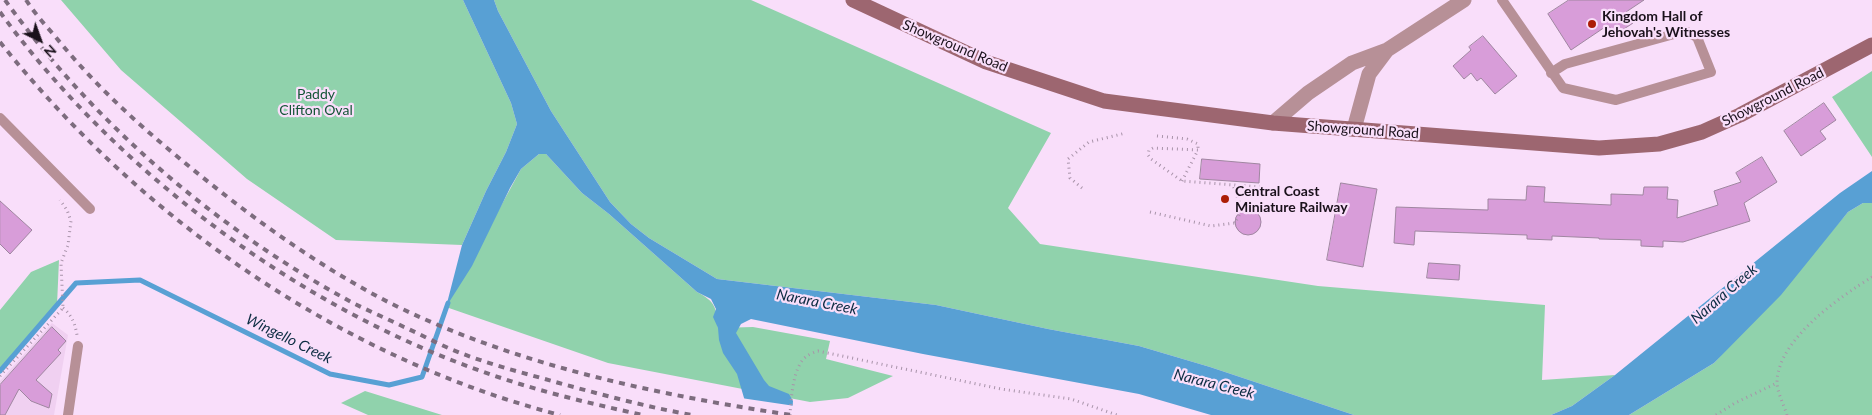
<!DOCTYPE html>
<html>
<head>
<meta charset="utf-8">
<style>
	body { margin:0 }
	#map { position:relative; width:1872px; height:415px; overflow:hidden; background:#f9defa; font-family:Lato,sans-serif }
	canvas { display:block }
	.north { position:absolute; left:15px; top:15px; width:50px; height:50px; -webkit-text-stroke:4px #f9defa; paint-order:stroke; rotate:138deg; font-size:14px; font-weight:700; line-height:20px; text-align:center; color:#1a111b }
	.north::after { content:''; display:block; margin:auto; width:18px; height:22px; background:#1a111b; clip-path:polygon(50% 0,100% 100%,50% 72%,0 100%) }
</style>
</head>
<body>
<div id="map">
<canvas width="1872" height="415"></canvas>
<div class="north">N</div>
</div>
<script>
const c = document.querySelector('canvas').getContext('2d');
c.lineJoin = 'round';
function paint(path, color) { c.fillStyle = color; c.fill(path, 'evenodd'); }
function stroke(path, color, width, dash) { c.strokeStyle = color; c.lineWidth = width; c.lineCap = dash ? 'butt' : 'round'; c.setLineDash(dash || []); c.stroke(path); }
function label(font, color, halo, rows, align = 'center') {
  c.font = font + ' Lato,sans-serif'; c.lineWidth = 4.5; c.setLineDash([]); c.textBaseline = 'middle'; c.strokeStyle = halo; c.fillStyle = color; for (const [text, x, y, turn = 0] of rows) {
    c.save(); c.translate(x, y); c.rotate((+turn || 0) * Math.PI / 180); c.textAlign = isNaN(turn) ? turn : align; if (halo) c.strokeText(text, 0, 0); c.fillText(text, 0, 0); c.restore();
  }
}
paint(new Path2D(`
	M52,323l16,12 -14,80h-54v-34z`), '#f0d0f1');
paint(new Path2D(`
	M61,0h402l48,103 6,21 -11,28 -20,39 -24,54 -126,-5 -89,-61 -126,-109z
	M494,0h257l300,133 -43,75 32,36 278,42 227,19 -3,75 73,-5 -43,31 -21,9h-197l-144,-48 -71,-21 -91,-17 -112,-24 -219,-26 -68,-41 -18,-14 -21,-22 -59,-91 -53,-100z
	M1872,71v86l-40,-60z
	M539,154h7l36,39 27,21 88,78c19,10 19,15 21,36l35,-1 77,14 -4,18 67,17 -45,22 -38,4 -202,-39 -162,-56 75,-138z
	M1863,203h9v212h-243l85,-52 89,-98 45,-53z
	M59,260l-2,45 -57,65v-60l31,-38z
	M365,391l77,24h-74l-27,-12z`), '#90d2ac');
paint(new Path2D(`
	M463,0h31l4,11 53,100 59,91 21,22 18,14 68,41 219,26 112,24 91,17 71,21 144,48h-143l-72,-21 -216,-40 -172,-35 -10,5 -5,9 28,47 5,6 20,8 4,7 -1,14h-43l-12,-41 -14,-21 -4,-13 -1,-12 -5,-11 3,-8 -5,-10 -14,-7 -88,-78 -27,-21 -36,-39h-7l-18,15 -11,19 -38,78 -26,41 16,-62 24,-54 20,-39 11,-28 -6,-21z
	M1872,171v32h-9l-15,9 -67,83 -67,68 -85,52h-78l21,-9 43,-31 225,-182z`), '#58a0d4');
paint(new Path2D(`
	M741,398l54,8 -1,9h-48z`), '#f9defa');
stroke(new Path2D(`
	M0,371l76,-88 64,-3 190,94 59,11 33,-8 26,-74`), '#58a0d4', 5);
const building = new Path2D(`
	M1569,0h75l-18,12 7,11 -18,12 -7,-10 -37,25 -23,-36z
	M1483,36l34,40 -22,18 -14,-16 -4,3 -6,-8 -7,6 -11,-13 18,-16 -2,-3z
	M1824,103l12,17 -16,11 6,8 -25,17 -17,-25z
	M1762,157l15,25 -33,21 6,18 -67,21 -20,-1v6l-22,-1v-6l-42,-1v-1l-47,-2v4l-25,-1v-4l-112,-4 -1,14 -20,-2 2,-36 92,3v-11l38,1 1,-14 18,1 -1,15 67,3v-11l32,1 1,-8h24l-1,12 11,1 -1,18 41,-13 -4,-14 27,-9 -5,-9z
	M1202,159l58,5 -1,19 -59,-4z
	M1341,183l36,6 -14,78 -36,-7z
	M0,201l32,29 -22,24 -10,-10z
	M1235 222a13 13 0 1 1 26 0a13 13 0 1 1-26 0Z
	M1429,263l31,2 -1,15 -32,-2z
	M52,327l14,14 -8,9 3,3 -25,27 16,14 -3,14 -18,-7 -12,-12 -14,26h-5v-30z`);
paint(building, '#d89dd9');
stroke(building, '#9f86a0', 1);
stroke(new Path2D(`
	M1157,136l30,3 11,5v6
	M1182,181l16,-31 -45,-2 -4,2 -1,5 3,4 31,22 78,6
	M1082,188l-12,-10 -2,-19 21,-17 37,-9
	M1150,212l61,14 24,-3 7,-13 -9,-25
	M63,308c9,7 12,16 14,27
	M0,376l63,-68 -2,-45 7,-18 3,-24 -4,-11 -7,-10
	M790,415c1,-16 3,-50 17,-59 3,-2 7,-4 11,-5l183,38 70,10 46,16
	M1716,415l19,-12 42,-20
	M1787,415c-3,-10 -10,-23 -10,-33 1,-43 63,-85 95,-105`), '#a893a9', 3, [1, 4]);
stroke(new Path2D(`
	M1502,0l61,88 53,12 95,-28 -14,-35 -12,-6 -120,33 -14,9
	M0,118l90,91
	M68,415l10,-69`), '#b79097', 10);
stroke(new Path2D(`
	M1273,123l35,-30 44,-30 35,-13 77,-50
	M1354,129l15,-55 18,-24`), '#b79097', 15);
stroke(new Path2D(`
	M853,0l133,62 118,39 169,22 326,25 60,-4 43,-12 38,-17 132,-70`), '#9d6670', 15);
stroke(new Path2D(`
	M5,0c90,125 214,231 350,304 16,8 33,15 49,23 16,7 32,16 49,23 34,14 71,23 106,33 44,12 88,24 133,32
	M26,0c8,12 18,24 28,35 38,47 78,84 125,123 65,54 135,106 211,145 125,62 263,91 401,112
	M0,12c115,158 296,294 481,359 52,19 107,32 162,44
	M0,42c141,177 340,316 560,373`), '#7d6c7e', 4, [6, 6]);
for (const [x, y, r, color] of [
	[1592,24,5,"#ac1d06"],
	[1225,199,5,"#ac1d06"]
]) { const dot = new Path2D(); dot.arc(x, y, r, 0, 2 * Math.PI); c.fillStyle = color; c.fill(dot); stroke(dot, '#f9defa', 2); }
label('bold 14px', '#1a111b', '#f9defa', [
	["Kingdom Hall of",1602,16],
	["Jehovah's Witnesses",1602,32],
	["Central Coast",1235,191],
	["Miniature Railway",1235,207]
], 'left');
label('14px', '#1a111b', '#f9defa', [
	["Showground Road",955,46,23],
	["Showground Road",1773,97,-27],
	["Showground Road",1363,130,4]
]);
label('14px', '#135436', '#f9defa', [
	["Paddy",316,94],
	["Clifton Oval",316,110]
]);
label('italic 15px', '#0c2c42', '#f9defa', [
	["Narara Creek",1724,294,-41],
	["Narara Creek",817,302,11],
	["Wingello Creek",289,339,26],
	["Narara Creek",1214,384,14]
]);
</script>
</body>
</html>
